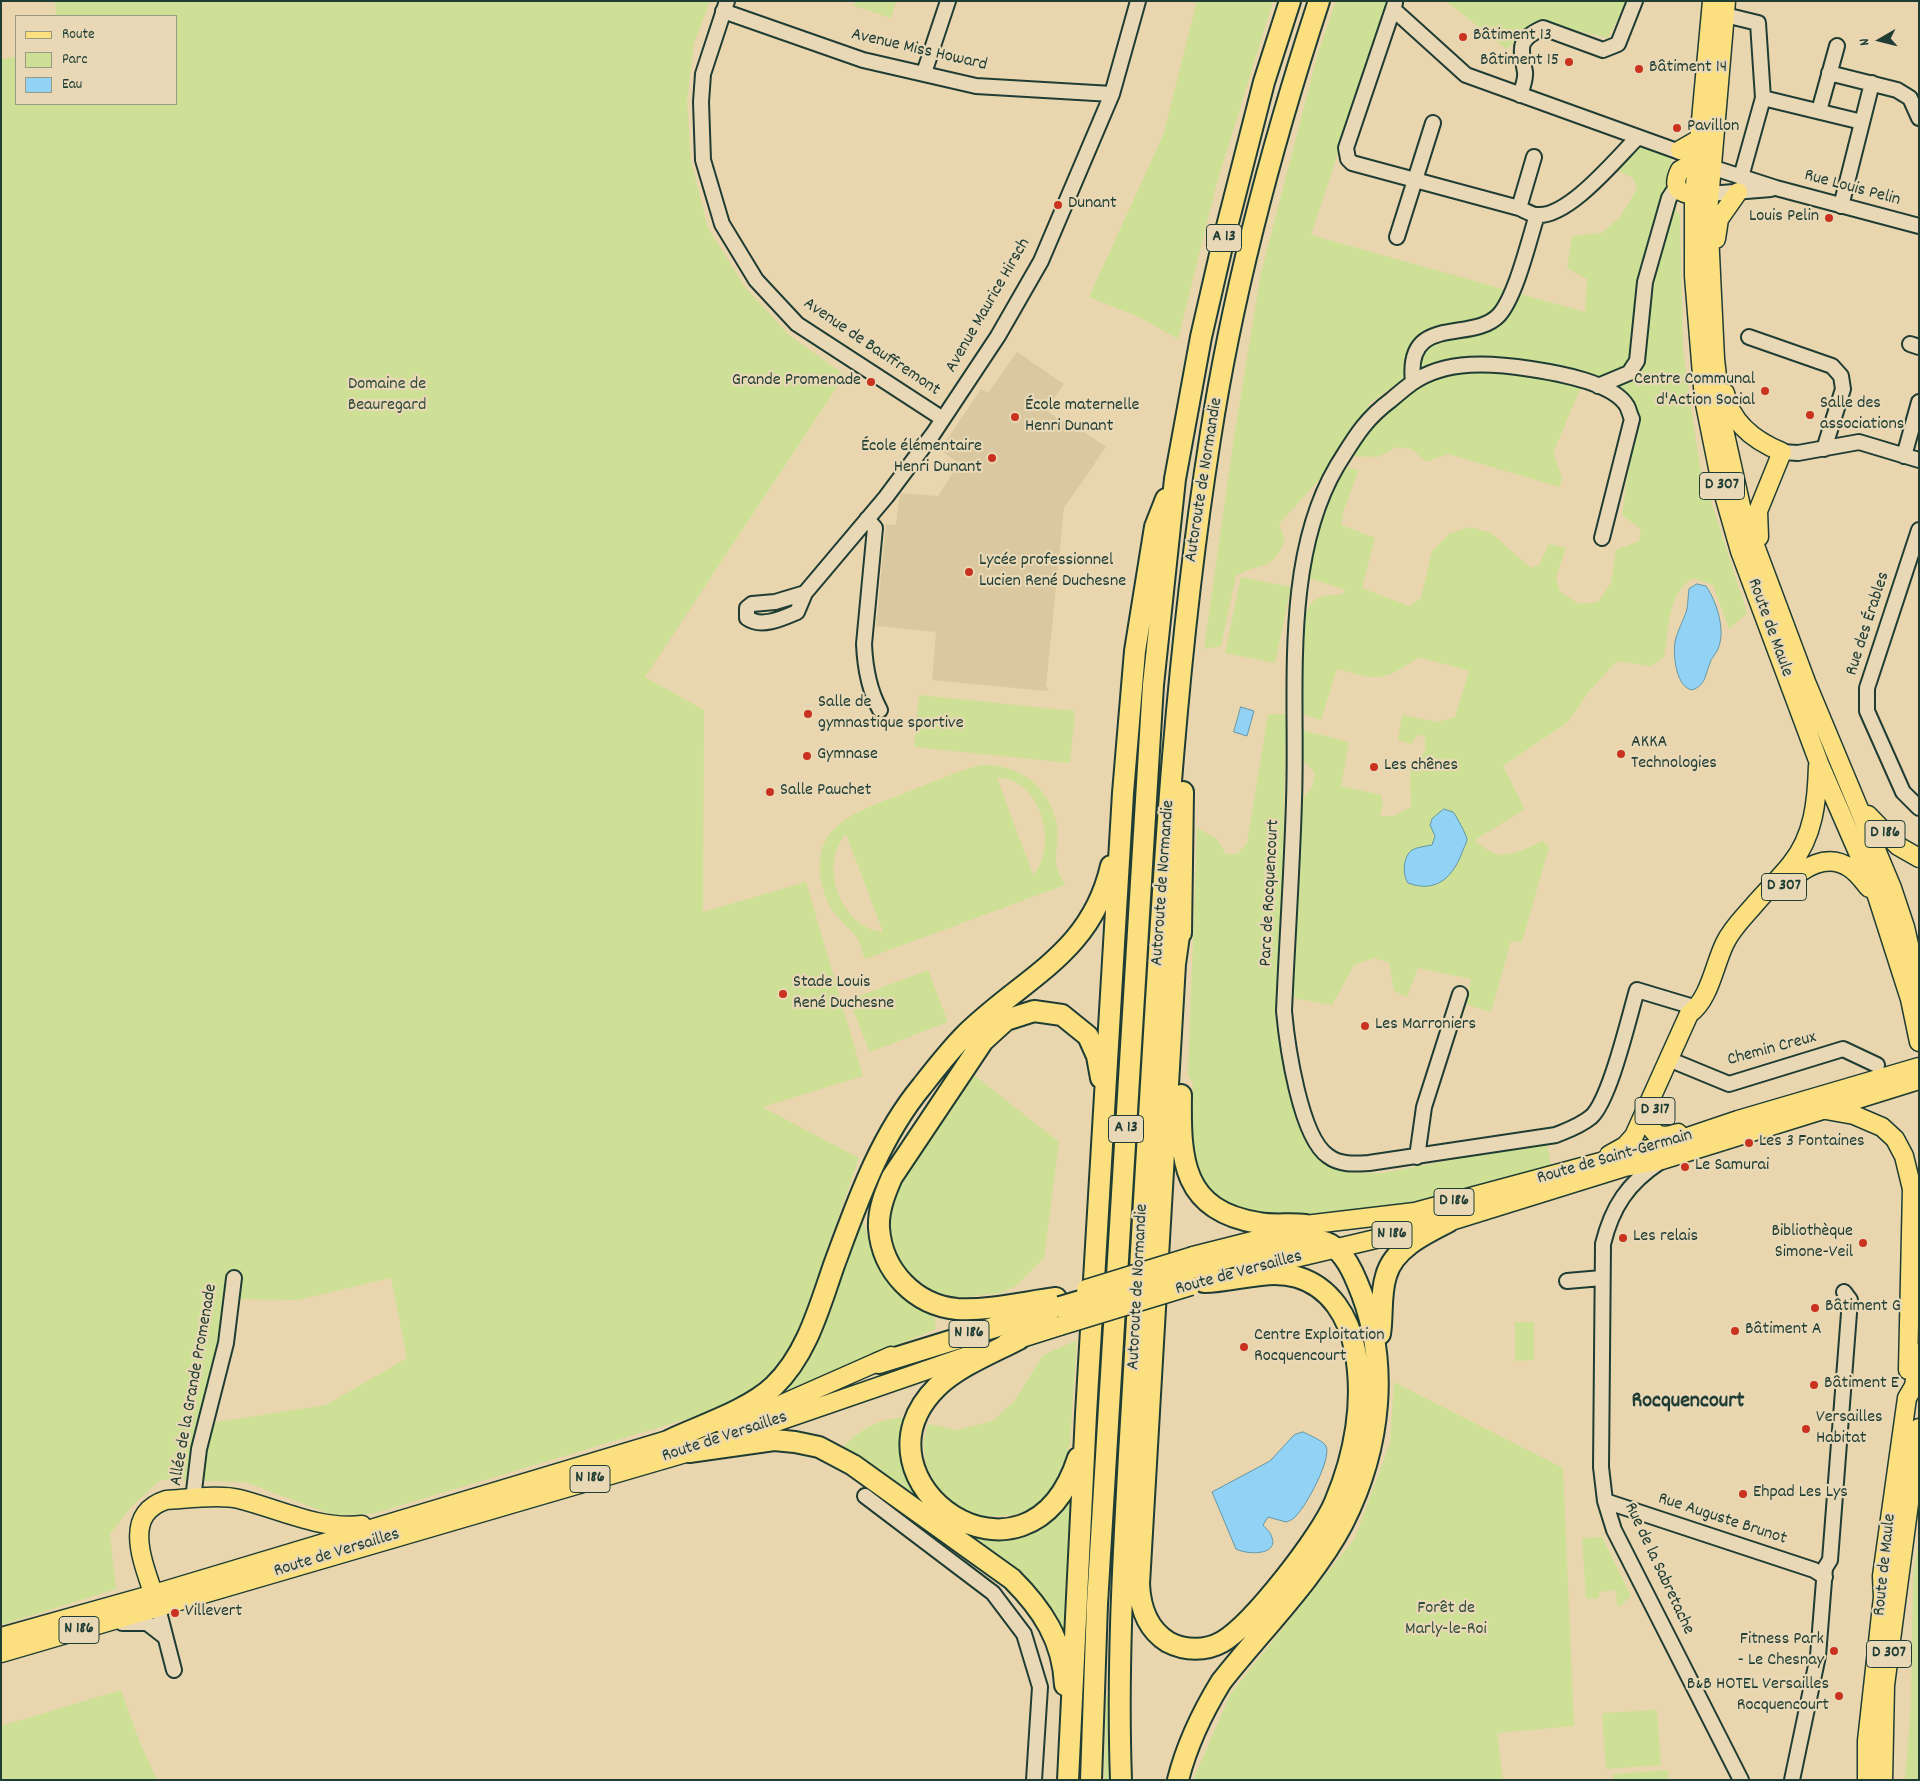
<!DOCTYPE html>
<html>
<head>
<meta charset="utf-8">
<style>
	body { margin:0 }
	#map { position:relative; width:1920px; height:1781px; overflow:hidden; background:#ead6ae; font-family:Dekko,sans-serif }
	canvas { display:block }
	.frame { position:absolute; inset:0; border:2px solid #1f3d34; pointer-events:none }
	.legend { position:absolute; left:15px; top:15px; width:162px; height:90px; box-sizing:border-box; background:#e9d8b5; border:1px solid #989a81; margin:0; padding:6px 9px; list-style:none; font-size:15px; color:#1f3d34 }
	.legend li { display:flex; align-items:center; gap:10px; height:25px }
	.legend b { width:25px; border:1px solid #989a81 }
	.north { position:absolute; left:1855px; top:15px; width:50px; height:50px; -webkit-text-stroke:4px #e9d8b5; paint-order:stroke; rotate:262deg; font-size:14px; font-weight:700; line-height:20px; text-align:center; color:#1f3d34 }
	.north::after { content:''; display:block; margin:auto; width:18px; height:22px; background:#1f3d34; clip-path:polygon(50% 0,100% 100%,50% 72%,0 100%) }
</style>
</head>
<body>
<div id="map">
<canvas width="1920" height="1781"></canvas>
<div class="frame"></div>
<ul class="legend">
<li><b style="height:6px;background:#fce080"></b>Route</li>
<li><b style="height:14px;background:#cde095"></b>Parc</li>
<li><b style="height:14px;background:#92d2f4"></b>Eau</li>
</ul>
<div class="north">N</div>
</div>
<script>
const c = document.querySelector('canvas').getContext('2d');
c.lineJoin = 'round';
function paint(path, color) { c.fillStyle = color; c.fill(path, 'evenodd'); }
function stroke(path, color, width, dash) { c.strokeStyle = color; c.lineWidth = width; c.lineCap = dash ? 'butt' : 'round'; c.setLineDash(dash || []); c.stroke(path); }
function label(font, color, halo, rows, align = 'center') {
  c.font = font + ' Dekko,sans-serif'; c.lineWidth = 4.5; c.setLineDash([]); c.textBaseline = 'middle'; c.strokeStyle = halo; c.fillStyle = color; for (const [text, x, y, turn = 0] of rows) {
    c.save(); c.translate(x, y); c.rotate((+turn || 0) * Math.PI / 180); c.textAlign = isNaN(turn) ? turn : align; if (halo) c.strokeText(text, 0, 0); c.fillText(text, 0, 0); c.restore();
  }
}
paint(new Path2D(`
	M1017,352l47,32 -18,26 22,15 2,-3 36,25 -42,61 -18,178 3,3 -3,2 -114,-11 4,-48 -60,-6 10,-102 10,1 4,-32 38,3 21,-33 -19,-13 41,-61 7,4z`), '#d9c8a0');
paint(new Path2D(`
	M55,1h655l-16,42 -7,58 4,60 17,67 37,59 44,48 56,40 -200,302 59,33 -1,202 103,-30 57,194 -101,31 97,51 -63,180c-24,38 -42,53 -83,73l-341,103 -39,1 -88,-33 -85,-2 -28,26 -22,28 6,55 -115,36v-1566l15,-2v47h160v-88h-120zM391,1278l16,80 -81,47 -122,19 24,-125 70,1z
	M856,1h37l3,1 -5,16 -37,-12z
	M1197,1h76l-57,185 -38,153 -39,-22 -50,-20 75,-164z
	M1336,1h52l-77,234 274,77 2,-33 -20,-11 5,-32 30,-3 18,-16 17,-28 -4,-11 -17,-8 9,-29 48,13c-5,25 -10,39 7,61l3,137 17,115 47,146 -18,16 -16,-44 -20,-7c-25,13 -25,55 -29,79l-13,9 -34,-5 -27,29 -22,32 -65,44 22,43 -50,31c24,25 41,13 68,1l6,6 -27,95 -11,-1 -20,71 -26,-8 6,-25 -53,-11 -11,29 -13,-6 -5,-28 -14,-5 -21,7 -22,40 -39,-7 -3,-22 8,-173 14,-15 3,-15 -15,-16 2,-27 47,12 -8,44 40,9 2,10 -3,11h14l17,-9 -1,-38 15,-18v-13l-7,-4 -7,10 -13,-4 4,-25 36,7 17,-5 14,-46 -50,-14c-39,26 -38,23 -82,12l-16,51 -23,-7c1,-20 1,-95 12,-108 8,-11 21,-10 32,-10l3,-5 -39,-13 7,-47 30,-64 16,4 -15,39 -3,16 34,13 -13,50 47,18 12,-8 11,-47 17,-17 21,-7 21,6 40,35 8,-3 10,-21 17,4 -10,29 4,15 19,12 19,-2 13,-19 5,-33 23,-9 2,-12 -19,-14 14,-95 -2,-15 -18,-14 -103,-30 -106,15 -37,27 -51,77 -40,44 6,16c-14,34 -23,20 -49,36l-15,70 -17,3 30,-212 27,-164 57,-220z
	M1446,1h181l-19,37 -68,-16 -34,27z
	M1459,370l60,4 62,13 -28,66 9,24 -2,10 -112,-33 -22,8 -14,-13 -15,-2 -19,10 -29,-1 21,-32 60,-46z
	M1241,577l50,10 -16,76 -50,-10z
	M919,695l156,16 -5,52 -156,-16z
	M1268,714h18l-6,275 6,72 44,101 22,11h30l165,-31 5,31 -103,25 -106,17 -81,3 -45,-17 -22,-29 -7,-30 5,-59 -5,-8 9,-247 20,11 9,15h11l10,-11z
	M981,765c39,-1 68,21 76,60 2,12 -1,22 -1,34 -1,8 6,19 9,26l-200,74c-3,-7 -5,-19 -10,-24 -13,-15 -25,-22 -31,-43 -20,-69 36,-81 86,-101 23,-9 47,-20 71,-26zM997,778c44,-1 62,68 36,97zM846,834l37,98h-1c-42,-6 -64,-66 -36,-98z
	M928,970l20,52 -78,30 -21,-52z
	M974,1075l85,67 -15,116 -28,28 -15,7 -42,5 -26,-7 -20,-14 -15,-19 -9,-31 3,-24 9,-22z
	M862,1220l27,66 45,28 2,15 -152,63 37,-57z
	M1515,1322h19v38l-19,1z
	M1077,1340l-7,103 -13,44 -17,18 -26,10 -30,2 -25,-9 -19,-16 -14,-26 -3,-23 5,-19 29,6 36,-9 22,-21 28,-45z
	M1394,1382l169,86 11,258 -77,7 6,47h-310l38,-87 124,-155 35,-95z
	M907,1417c0,36 -5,63 22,92l-87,-61c21,-21 36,-29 65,-31z
	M1075,1490l-7,164c-7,-20 -14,-43 -28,-59 -23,-26 -54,-45 -82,-66 30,9 62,10 90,-7 10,-6 19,-22 27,-32z
	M1602,1537l29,59 -11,10h-3l-1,-16 -17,2v6l-13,1 -4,-61z
	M1919,1540v240h-14l6,-73 2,-132z
	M121,1690l19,53 17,37h-156v-54z
	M1106,1696h3l1,84h-6z
	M1657,1710l4,55 -55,4 -4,-56z
	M1668,1770l1,10h-55l-1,-6z`), '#cde095');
const water = new Path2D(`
	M1697,584l9,2c11,16 20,45 12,63 -2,5 -7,9 -8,14 -5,12 -4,22 -18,27 -16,-3 -19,-34 -17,-48 2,-11 9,-22 12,-33 1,-6 1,-13 2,-20z
	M1241,707l13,4 -7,25 -13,-4z
	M1444,809l9,3c3,3 14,24 14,27 0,4 -3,8 -4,11 -9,26 -26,44 -55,33 -6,-8 -5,-27 4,-33 6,-3 14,-4 20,-5l3,-9 -5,-11 2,-6z
	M1303,1432c6,3 19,8 23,14 6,13 -20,60 -30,70 -2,3 -7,5 -10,6l-18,-5 -5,8c2,3 7,6 8,10 10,21 -24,20 -35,14l-24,-57 58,-31 24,-26z`);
paint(water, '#92d2f4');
stroke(water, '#6496a7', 1);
const minor = new Path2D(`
	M727,1l-24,73 -2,28 2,58 19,64 34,56 41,44 146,95
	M1395,3l-2,6 73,66 222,80
	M1393,9l-47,139 2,11 4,4 167,45c5,2 13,7 18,7 31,3 79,-56 100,-77
	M723,11l140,49 113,26 136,8
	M1725,15l33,8 5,75 -22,79
	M924,73l24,-72
	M1829,73l68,17 13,8 9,20
	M1520,95c2,-6 6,-16 5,-23 -4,-24 -9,-32 18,-44l60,22 15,-6 17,-43
	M1763,98l99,24
	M1819,111l18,-65
	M1711,167l65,21 143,38
	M1709,194l62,-5
	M1841,206l31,-123
	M1519,208l15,-51
	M1397,237l36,-114
	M1749,337l83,29 9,10 2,13 -19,60
	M1910,344l9,3
	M1413,382c-8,-70 59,-38 86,-67 17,-19 30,-75 38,-100
	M1598,386l31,-13 8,-12 8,-79 24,-84 8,-12
	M1782,452l16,1 61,-11 60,18
	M1904,456l15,-54
	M867,519l8,9 -11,116c1,23 5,46 16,66
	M1919,530l-52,158v23l36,81 16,16
	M1602,538l30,-119c-2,-4 -3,-9 -5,-13 -14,-24 -70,-33 -96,-37 -38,-6 -85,-10 -119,14 -7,5 -14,11 -21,17 -27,20 -37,39 -54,66 -56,95 -39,229 -43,335 -2,70 -7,140 -10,210 3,33 16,126 44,145 12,9 26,8 41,7l187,-28c12,-5 24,-9 35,-18 19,-17 38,-100 46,-127l60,18
	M805,593l-30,9 -23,2 -5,4v10c14,10 34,1 50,-6l8,-19 81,-96 47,-63 65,-98 43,-75 71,-167 26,-93
	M1678,1063l51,21 114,-35 34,16
	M1417,1157l7,-50 36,-113
	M1660,1162c-32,21 -48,45 -57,82l-2,223 4,34 9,29 127,250
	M1567,1281l35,-3
	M865,1496l128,97 31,41 16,53 -6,93
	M193,1499l6,-50 27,-106 8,-65
	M1605,1501l209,69 11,7
	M158,1608l16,62
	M122,1623h25l18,14
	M1792,1780l26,-124 7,-88 5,-8 20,-260 -6,-8`);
const major = new Path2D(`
	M1712,1l-18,195v80l10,123 18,89 18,63 79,212 58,133 33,103 9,43
	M1726,1l-18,211 7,147 7,62 20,90 64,171 86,206 13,39 14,62
	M1680,150l19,-11
	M1698,160l-18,10c-12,23 7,26 25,25
	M1716,239l3,-20 19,-27
	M1725,393c6,30 30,48 57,59l-24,59 1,26
	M1868,815l30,31 21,12
	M1786,885c16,-17 41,-33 64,-17 8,5 13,13 19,20
	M1657,1106l-7,16c3,17 15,15 28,11
	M1826,1110l28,5 28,12 13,12 9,17 8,33 -4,181
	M1609,1155l16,-9 9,-10 55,-122c21,-15 25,-49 36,-71 7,-15 20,-27 30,-39 12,-14 25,-26 36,-40 23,-28 26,-64 27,-98
	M1193,1256l99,-25 13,-6 110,-13 249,-67 74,-25 181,-53
	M1244,1270l204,-48 177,-55 37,-7 257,-80
	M1006,1343l54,-17
	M723,1424l41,-12 127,-56
	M157,1605c-10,-35 -39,-89 9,-105 20,-1 53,-6 73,-1 40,10 80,31 123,26
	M1,1637l153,-43 530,-159
	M1,1653l688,-201 290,-100
	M1867,1780v-39l16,-144 -1,-21 25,-178 7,-12 5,-33
	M1883,1780l2,-95 34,-257`);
const highway = new Path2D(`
	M1181,921l-6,43 -36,620c1,23 8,45 29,58 17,9 38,9 54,0 31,-18 99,-106 113,-140 20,-47 30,-101 20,-152 -6,-32 -24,-63 -58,-73 -30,-9 -62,5 -93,5
	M1181,933l2,-141
	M1181,1095c-1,65 1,116 78,128 15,3 31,0 46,2
	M1056,1298c-31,4 -68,13 -99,11 -42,-4 -75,-38 -78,-81 -1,-18 6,-35 13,-51l91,-136 23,-21 28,-9 28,4 26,21 9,20 4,22
	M1380,1334c3,-19 0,-39 6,-58 7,-27 38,-42 62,-54
	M1019,1339c-27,14 -60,27 -82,48 -95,94 91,226 141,71
	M879,1363l181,-56
	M670,1440c32,-15 79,-30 104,-54 33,-32 45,-78 60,-121 23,-62 45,-127 88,-179 14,-18 28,-36 44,-52 58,-57 125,-80 145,-168
	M689,1452l85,-12 21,2 24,5 34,18 159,114c30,30 51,61 53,106
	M1068,1780l18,-366 37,-621 12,-142 20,-124 11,-28
	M1091,1780l6,-176 56,-919 22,-206 26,-142 21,-91 42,-164 26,-81
	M1121,1780c-4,-109 2,-217 8,-325 6,-96 12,-192 17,-288 15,-244 26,-487 64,-728 23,-149 62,-295 109,-438
	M1178,1780c9,-36 24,-67 43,-98 39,-50 93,-103 122,-159 38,-75 48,-163 14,-241 -6,-15 -18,-38 -36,-41 -12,-2 -25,2 -37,4 -31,6 -62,14 -92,23`);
stroke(minor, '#1f3d34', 18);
stroke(major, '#1f3d34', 21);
stroke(highway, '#1f3d34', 24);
stroke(minor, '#e9d8b5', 14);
stroke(major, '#fce080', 18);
stroke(highway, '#fce080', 20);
const majorBridge = new Path2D(`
	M1086,1289l107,-33
	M1060,1326l131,-40`);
const highwayBridge = new Path2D(`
	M1060,1307l132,-39`);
stroke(majorBridge, '#1f3d34', 21, []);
stroke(highwayBridge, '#1f3d34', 24, []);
stroke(majorBridge, '#fce080', 18);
stroke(highwayBridge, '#fce080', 20);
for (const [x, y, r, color] of [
	[1463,37,5,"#c8321e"],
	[1569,62,5,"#c8321e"],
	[1639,69,5,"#c8321e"],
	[1677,128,5,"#c8321e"],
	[1058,205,5,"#c8321e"],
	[1829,218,5,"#c8321e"],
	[871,382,5,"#c8321e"],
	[1765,391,5,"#c8321e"],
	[1810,415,5,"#c8321e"],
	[1015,417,5,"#c8321e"],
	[992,458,5,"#c8321e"],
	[969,572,5,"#c8321e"],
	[808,714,5,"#c8321e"],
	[1621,754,5,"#c8321e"],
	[807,756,5,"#c8321e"],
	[1374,767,5,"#c8321e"],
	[770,792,5,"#c8321e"],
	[783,994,5,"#c8321e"],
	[1365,1026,5,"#c8321e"],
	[1749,1143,5,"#c8321e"],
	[1685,1167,5,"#c8321e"],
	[1623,1238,5,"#c8321e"],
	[1863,1243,5,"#c8321e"],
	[1815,1308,5,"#c8321e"],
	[1735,1331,5,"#c8321e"],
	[1244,1347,5,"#c8321e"],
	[1814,1385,5,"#c8321e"],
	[1806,1429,5,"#c8321e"],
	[1743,1494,5,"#c8321e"],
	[175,1613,5,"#c8321e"],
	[1834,1651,5,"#c8321e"],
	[1839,1696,5,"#c8321e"]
]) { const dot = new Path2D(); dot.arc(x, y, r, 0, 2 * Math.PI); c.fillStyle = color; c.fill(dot); stroke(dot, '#e9d8b5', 2); }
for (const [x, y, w] of [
	[1224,238,35],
	[1722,486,45],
	[1885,834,40],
	[1784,887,45],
	[1655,1111,40],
	[1126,1129,35],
	[1454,1202,40],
	[1392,1235,40],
	[969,1334,40],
	[590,1479,40],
	[79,1630,40],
	[1889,1654,45]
]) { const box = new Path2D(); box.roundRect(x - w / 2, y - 13.5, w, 27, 4); c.fillStyle = '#e9d8b5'; c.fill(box); stroke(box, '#1f3d34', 1); }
label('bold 16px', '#1f3d34', null, [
	["A 13",1224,238],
	["D 307",1722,486],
	["D 186",1885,834],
	["D 307",1784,887],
	["D 317",1655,1111],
	["A 13",1126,1129],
	["D 186",1454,1202],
	["N 186",1392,1235],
	["N 186",969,1334],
	["N 186",590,1479],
	["N 186",79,1630],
	["D 307",1889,1654]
]);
label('18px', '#1f3d34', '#e9d8b5', [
	["Bâtiment 13",1473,37],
	["Bâtiment 15",1559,62,"right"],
	["Bâtiment 14",1649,69],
	["Pavillon",1687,128],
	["Dunant",1068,205],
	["Louis Pelin",1819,218,"right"],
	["Centre Communal",1755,381,"right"],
	["d'Action Social",1755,402,"right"],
	["Grande Promenade",861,382,"right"],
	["Salle des",1820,405],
	["associations",1820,426],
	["École maternelle",1025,407],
	["Henri Dunant",1025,428],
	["École élémentaire",982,448,"right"],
	["Henri Dunant",982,469,"right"],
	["Lycée professionnel",979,562],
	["Lucien René Duchesne",979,583],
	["Salle de",818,704],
	["gymnastique sportive",818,725],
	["AKKA",1631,744],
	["Technologies",1631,765],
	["Gymnase",817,756],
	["Les chênes",1384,767],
	["Salle Pauchet",780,792],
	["Stade Louis",793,984],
	["René Duchesne",793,1005],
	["Les Marroniers",1375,1026],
	["Les 3 Fontaines",1759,1143],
	["Le Samurai",1695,1167],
	["Bibliothèque",1853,1233,"right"],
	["Simone-Veil",1853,1254,"right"],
	["Les relais",1633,1238],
	["Bâtiment G",1825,1308],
	["Bâtiment A",1745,1331],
	["Centre Exploitation",1254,1337],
	["Rocquencourt",1254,1358],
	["Bâtiment E",1824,1385],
	["Versailles",1816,1419],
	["Habitat",1816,1440],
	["Ehpad Les Lys",1753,1494],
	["Villevert",185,1613],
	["Fitness Park",1824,1641,"right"],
	["- Le Chesnay",1824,1662,"right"],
	["B&B HOTEL Versailles",1829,1686,"right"],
	["Rocquencourt",1829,1707,"right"]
], 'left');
label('18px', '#1f3d34', '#e9d8b5', [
	["Avenue Miss Howard",919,51,13],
	["Rue Louis Pelin",1852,189,15],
	["Avenue Maurice Hirsch",989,306,-60],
	["Avenue de Bauffremont",871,348,34],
	["Autoroute de Normandie",1205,480,-81],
	["Rue des Érables",1869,624,-72],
	["Route de Maule",1769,628,70],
	["Autoroute de Normandie",1164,883,-86],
	["Parc de Rocquencourt",1271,893,-87],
	["Chemin Creux",1772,1050,-15],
	["Route de Saint-Germain",1615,1158,-16],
	["Route de Versailles",1239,1274,-15],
	["Autoroute de Normandie",1139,1287,-87],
	["Allée de la Grande Promenade",195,1385,-80],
	["Route de Versailles",725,1438,-18],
	["Rue Auguste Brunot",1722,1520,18],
	["Route de Versailles",337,1554,-17],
	["Route de Maule",1886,1565,-84],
	["Rue de la Sabretache",1658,1569,65]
]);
label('18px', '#304d3e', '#e9d8b5', [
	["Domaine de",387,386],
	["Beauregard",387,407],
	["Forêt de",1446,1610],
	["Marly-le-Roi",1446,1631]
]);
label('bold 22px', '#1f3d34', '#e9d8b5', [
	["Rocquencourt",1688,1403]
]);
</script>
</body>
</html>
